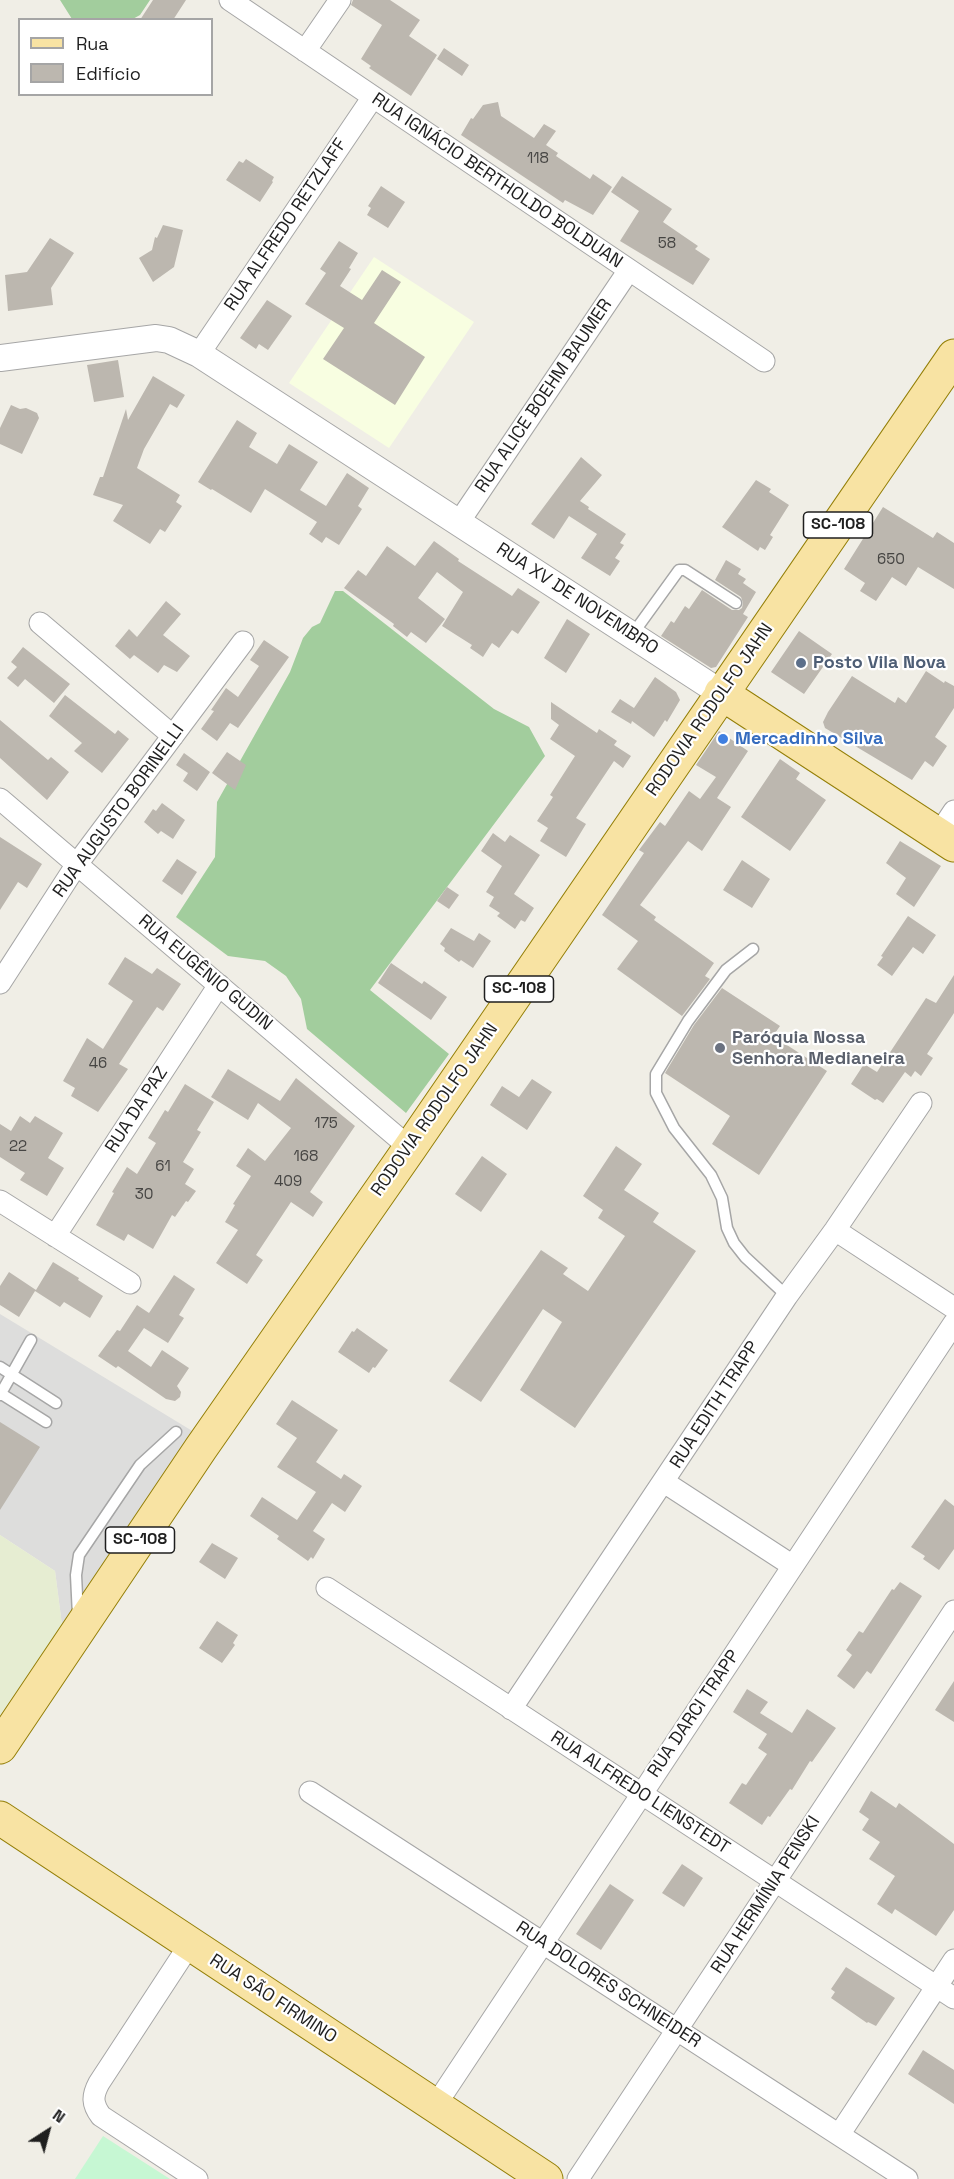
<!DOCTYPE html>
<html>
<head>
<meta charset="utf-8">
<style>
	body { margin:0 }
	#map { position:relative; width:954px; height:2179px; overflow:hidden; background:#f0eee6; font-family:"Space Grotesk",sans-serif }
	canvas { display:block }
	.legend { position:absolute; left:18px; top:18px; width:195px; height:78px; box-sizing:border-box; background:#fff; border:2px solid #a5a5a5; margin:0; padding:8px 10px; list-style:none; font-size:18px; color:#1f1f1f }
	.legend li { display:flex; align-items:center; gap:12px; height:30px }
	.legend b { width:30px; border:2px solid #a5a5a5 }
	.north { position:absolute; left:18px; top:2101px; width:60px; height:60px; -webkit-text-stroke:4px #fff; paint-order:stroke; rotate:36deg; font-size:16px; font-weight:700; line-height:24px; text-align:center; color:#1f1f1f }
	.north::after { content:''; display:block; margin:auto; width:21px; height:27px; background:#1f1f1f; clip-path:polygon(50% 0,100% 100%,50% 72%,0 100%) }
</style>
</head>
<body>
<div id="map">
<canvas width="954" height="2179"></canvas>
<ul class="legend">
<li><b style="height:8px;background:#f8e3a3"></b>Rua</li>
<li><b style="height:16px;background:#bcb7af"></b>Edifício</li>
</ul>
<div class="north">N</div>
</div>
<script>
const c = document.querySelector('canvas').getContext('2d');
c.lineJoin = 'round';
function paint(path, color) { c.fillStyle = color; c.fill(path, 'evenodd'); }
function stroke(path, color, width, dash) { c.strokeStyle = color; c.lineWidth = width; c.lineCap = dash ? 'butt' : 'round'; c.setLineDash(dash || []); c.stroke(path); }
function label(font, color, halo, rows, align = 'center') {
  c.font = font + ' "Space Grotesk",sans-serif'; c.lineWidth = 4.5; c.setLineDash([]); c.textBaseline = 'middle'; c.strokeStyle = halo; c.fillStyle = color; for (const [text, x, y, turn = 0] of rows) {
    c.save(); c.translate(x, y); c.rotate((+turn || 0) * Math.PI / 180); c.textAlign = isNaN(turn) ? turn : align; if (halo) c.strokeText(text, 0, 0); c.fillText(text, 0, 0); c.restore();
  }
}
paint(new Path2D(`
	M0,1314l194,118 -132,193 -7,-54 -55,-36z`), '#dddddc');
paint(new Path2D(`
	M374,257l100,65 -85,126 -100,-65z`), '#f8fee1');
paint(new Path2D(`
	M0,1535l55,36 7,54 -62,90z`), '#e6edd2');
paint(new Path2D(`
	M60,0h90l-10,15 -9,5 -59,-1z
	M335,591h8l151,118 35,18 16,29 -175,234 79,64 -43,59 -99,-84 -6,-30 -15,-23 -21,-15 -37,-5 -52,-39 39,-60 2,-55 73,-130 13,-34 9,-11 8,-4z`), '#a2cd9d');
paint(new Path2D(`
	M103,2136l67,43h-95z`), '#c6f7d3');
paint(new Path2D(`
	M153,0h33l-13,20h-33z
	M353,0h37l30,20 -11,16 28,19 -26,41 -42,-28 2,-2 -10,-7 21,-34 -31,-20z
	M444,48l25,17 -7,11 -25,-17z
	M498,102l3,14 33,22 10,-14 12,7 -10,14 12,8 -2,3 34,23 3,-5 19,13 -19,28 -28,-15 -2,3 -102,-68 10,-17 2,1 10,-14z
	M246,159l28,18 -2,4 1,1 -13,20 -34,-22 13,-19 4,2z
	M622,176l50,33 -9,13 35,24 -3,3 15,10 -17,26 -73,-44 19,-30 -28,-19z
	M381,186l24,16 -17,26 -21,-13 4,-7 -3,-2z
	M163,225l20,5 -9,37 -21,15 -14,-24 13,-8 3,-13 2,1z
	M50,238l24,15 -23,35 2,17 -45,6 -3,-36 22,-3z
	M339,241l19,12 -9,15 2,1 -11,17 22,14 20,-30 19,12 -27,41 51,34 -30,48 -72,-46 21,-31 -39,-24 21,-31 -6,-4z
	M267,300l25,16 -24,34 -9,-6 -3,5 -16,-11z
	M118,360l6,37 -30,5 -7,-37z
	M153,376l32,19 -8,13 -7,-4 -26,45 -7,19 43,27 -4,7 6,4 -17,26 -5,-3 -10,15 -37,-23 10,-16 -30,-10 7,-18h3l23,-68 2,11z
	M11,405l9,4 6,-1 11,5 2,5 -17,36 -22,-10v-16z
	M237,420l20,13 -8,14 28,17 12,-20 29,18 -18,28 26,16 21,-33 22,15 -11,18 4,3 -23,36 -13,-8 -4,6 -13,-9 8,-12 -52,-33 -14,24 -39,-24 -1,1 -13,-8z
	M581,457l21,18 -22,26 9,6 -1,2 38,25 -6,9 4,2 -9,13 5,3 -10,15 -29,-18 16,-24 -28,-18 -15,23 -23,-15z
	M756,480l15,9 -2,3 20,13 -19,30 3,2 -8,13 -5,-3 -2,4 -36,-24z
	M883,507l50,31 4,-6 17,11v46l-36,-22 -12,19 -14,-9 -16,24 -16,-10 5,-8 -21,-14z
	M434,541l25,18 -1,2 54,35 6,-8 22,14 -22,32 -6,-4 -13,18 -7,-5 -9,14 -13,-9 2,-3 -30,-19 21,-34 -26,-20 -19,26 27,21 -19,24 -15,-11 -4,5 -14,-11 1,-2 -50,-36 14,-18 8,6 21,-30 28,20z
	M726,560l15,9 -3,5 8,5 -3,4 13,9 -13,22 5,3 -32,50 -5,1 -50,-32 10,-15 3,2 11,-17 4,3 13,-19 30,20h7l3,-2 1,-5 -2,-6 -26,-17z
	M166,601l15,13 -18,21 27,21 -13,16 -13,-7 -6,8 -24,-18 -4,4 -15,-13 14,-17 8,8z
	M567,619l23,15 -24,39 -22,-15z
	M799,631l33,23 -28,40 -33,-22z
	M264,640l25,17 -51,71 -8,-5 -13,18 -16,-12 13,-18 -3,-1 15,-22 12,9 21,-31 -9,-6z
	M23,647l47,37 -16,19 -29,-24 -7,8 -11,-9 10,-11 -6,-5z
	M926,671l18,12 1,-2 9,5v22l-19,29 12,9 -14,21 -8,-6 -13,19 -87,-52 -2,-6 5,-10 24,-36 43,27 3,-6 8,6z
	M655,677l21,15 4,8 -13,22 -2,-2 -11,17 -22,-16 -1,3 -20,-12 9,-13 14,9z
	M65,695l50,39 3,-4 11,9 -27,34 -28,-22 8,-8 -33,-27z
	M551,702l46,31 2,-4 18,12 -3,4 17,11 -8,12 -9,-7 -38,57 10,6 -20,33 -26,-16 8,-13 -11,-7 16,-24 -3,-2 25,-39 -25,-17 9,-14 -8,-6z
	M0,720l48,40 3,-3 18,15 -22,28 -47,-42z
	M719,731l29,20 -31,47 14,9 -29,44 -14,-10 -48,64 16,12 -2,3 60,43 -9,13 5,3 -28,37 -65,-47 21,-28 -36,-26 42,-62 -5,-3 21,-28 5,4 24,-35 11,8 16,-22 -20,-12z
	M227,752l19,13 -11,25 -23,-17z
	M184,753l26,19 -13,19 -14,-10 5,-8 -12,-8z
	M780,759l20,14 -4,6 30,21 -36,51 -49,-34z
	M162,803l23,17 -12,19 -12,-8 -3,3 -14,-12 9,-13 3,2z
	M493,833l12,9 5,-7 30,20 -26,39 20,14 -9,14 -4,-2 -6,9 -18,-13 3,-3 -11,-7 5,-9 -8,-5 16,-26 -21,-15z
	M0,837l42,27 -15,24 -9,-6 -18,28z
	M900,841l41,25 -27,41 -18,-13 10,-16 -20,-15z
	M177,859l20,13 -15,23 -20,-14z
	M742,860l28,19 -18,29 -29,-18z
	M447,887l12,8 -10,14 -12,-8z
	M908,916l28,19 -13,19 -10,-7 -21,29 -15,-11 6,-8 -2,-1z
	M451,928l23,13 5,-8 12,8 -18,27 -12,-8 -2,2 -15,-11 1,-3 -5,-4z
	M125,957l27,17 5,-6 24,16 -18,27 -6,-4 -15,22 -23,35 9,5 -30,43 -27,-16 4,-8 -12,-7 24,-43 16,11 30,-48 -25,-17z
	M391,963l31,21 2,-3 23,16 -16,23 -53,-37z
	M954,975v38l-27,41 6,4 -12,18 -6,-5 -4,6 -6,-5 -22,31 -6,-4 -2,1 -24,-16 13,-20 13,8 49,-74 10,5z
	M722,988l58,38 -7,10 54,35 -68,104 -47,-31 18,-28 -65,-43 29,-48z
	M228,1069l52,32 16,-23 59,48 -45,66 13,10 -10,15 -22,-15 -35,53 7,5 -16,24 -31,-21 22,-33 -13,-8 10,-17 -2,-1 18,-28 -15,-10 12,-18 17,13 26,-33 -33,-25 -10,17 -37,-23z
	M532,1079l20,13 -25,38 -37,-25 12,-19 17,11z
	M185,1084l29,18 -17,28 4,2 -18,30 11,7 -9,15 11,7 -8,11 -2,-1 -11,16 -3,-2 -19,34 -25,-15 -4,7 -28,-16 18,-32 -2,-1 15,-25 10,7 19,-31 -8,-5 17,-28 3,2z
	M20,1116l10,7 5,-7 28,17 -15,25 16,10 -17,28 -27,-16 5,-7 -25,-16v-33l11,7z
	M616,1146l26,18 -18,26 35,23 -6,9 43,29 -121,177 -55,-38 42,-68 -19,-13 -62,93 -32,-21 92,-131 27,18 -5,6 25,17 37,-55 -27,-18 5,-8 -20,-14z
	M482,1156l25,18 -26,38 -26,-18z
	M53,1262l26,16 -1,2 25,16 -13,22 -26,-16 -4,5 -25,-16 -16,26 -19,-12v-19l9,-14 27,18z
	M174,1275l21,14 -16,26 5,3 -16,25 -24,-15 -16,23 23,16 11,-17 27,18 -12,18 4,6 -1,5 -5,4 -9,-2 -48,-33 -2,2 -18,-12 19,-26 3,1 17,-26 12,8z
	M357,1328l31,22 -13,18 -2,-1 -4,6 -31,-21 14,-21 2,1z
	M292,1400l46,30 -22,32 25,17 3,-5 18,12 -17,26 -13,-9 -19,28 12,8 -12,20 -2,-2 -3,4 -31,-22 2,-3 -29,-20 12,-19 35,23 19,-28 -39,-25 20,-29 -21,-14z
	M0,1422l40,25 -40,63z
	M945,1499l9,7v43l-15,21 -16,-11 2,-3 -14,-9z
	M212,1543l26,15 -13,21 -26,-17z
	M900,1582l22,14 -51,78 -4,-3 -13,18 -17,-13 15,-21 -6,-5 13,-19 4,2 29,-44 2,1z
	M217,1621l21,14 -5,8 2,2 -13,18 -23,-15z
	M954,1681v41l-19,-12z
	M747,1689l21,13 -8,11 32,20 15,-24 29,19 -24,34 -2,-1 -18,29 -2,-1 -20,28 -2,-1 -6,9 -33,-22 13,-20 4,2 21,-31 -9,-6 9,-14 -34,-22z
	M871,1791l25,17 3,-5 55,41v66l-18,26 -41,-27 -3,5 -15,-10 18,-28 -26,-17 11,-17 -18,-12 7,-11 -10,-7z
	M682,1864l21,14 -19,29 -22,-14z
	M610,1884l24,16 -33,50 -25,-16z
	M846,1967l49,31 -19,28 -8,-4 -1,1 -36,-25 4,-6 -4,-3z
	M923,2050l31,20v34l-46,-30z`), '#bcb7af');
const service = new Path2D(`
	M632,635l47,-65h6l51,33
	M753,949l-27,21 -38,51 -32,53v19l18,35 37,47 11,23 5,30 7,15 11,14 42,39
	M0,1367l56,36
	M0,1393l46,29
	M0,1395l31,-55
	M78,1616l-2,-41 3,-20 61,-90 36,-33`);
const minor = new Path2D(`
	M230,0l534,361
	M305,51l35,-51
	M199,354l174,-257
	M459,522l170,-252
	M40,623l133,113
	M0,799l410,349
	M938,835l16,-24
	M0,983l77,-119 166,-222
	M0,1201l130,82
	M835,1230l119,78
	M55,1236l164,-251
	M664,1482l129,84
	M327,1588l627,410
	M511,1709l276,-413 48,-66 86,-127
	M310,1792l597,387
	M190,1944l-91,139c-7,13 -7,21 2,33l96,63
	M435,2106l519,-783
	M839,2135l115,-175
	M578,2179l376,-568`);
const tertiary = new Path2D(`
	M0,358l156,-20 13,2 30,14 522,339`);
const primary = new Path2D(`
	M721,693l233,152
	M0,1747l201,-299 209,-300 544,-792
	M0,1818l546,361`);
stroke(service, '#a6a6a6', 13);
stroke(minor, '#a6a6a6', 23);
stroke(tertiary, '#a6a6a6', 28);
stroke(primary, '#947f07', 35);
stroke(service, '#fff', 10);
stroke(minor, '#fff', 21);
stroke(tertiary, '#fff', 26);
stroke(primary, '#f8e3a3', 33);
for (const [x, y, r, color] of [
	[801,663,6,"#5c6f8a"],
	[723,739,6,"#3f7fe0"],
	[720,1048,6,"#6b7280"]
]) { const dot = new Path2D(); dot.arc(x, y, r, 0, 2 * Math.PI); c.fillStyle = color; c.fill(dot); stroke(dot, '#fff', 2); }
label('15px', '#464543', null, [
	["118",538,159],
	["58",667,244],
	["650",891,560],
	["46",98,1064],
	["175",326,1124],
	["22",18,1147],
	["168",306,1157],
	["61",163,1167],
	["409",288,1182],
	["30",144,1195]
]);
for (const [x, y, w] of [
	[838,525,69],
	[519,989,69],
	[140,1540,69]
]) { const box = new Path2D(); box.roundRect(x - w / 2, y - 13, w, 26, 4.5); c.fillStyle = '#fff'; c.fill(box); stroke(box, '#1f1f1f', 1.5); }
label('bold 16px', '#1f1f1f', null, [
	["SC-108",838,525],
	["SC-108",519,989],
	["SC-108",140,1540]
]);
label('18px', '#1f1f1f', '#fff', [
	["RUA IGNÁCIO BERTHOLDO BOLDUAN",497,181,34],
	["RUA ALFREDO RETZLAFF",286,225,-56],
	["RUA ALICE BOEHM BAUMER",544,396,-56],
	["RUA XV DE NOVEMBRO",577,599,33],
	["RODOVIA RODOLFO JAHN",710,710,-55],
	["RUA AUGUSTO BORINELLI",119,811,-54],
	["RUA EUGÊNIO GUDIN",205,973,40],
	["RUA DA PAZ",137,1110,-57],
	["RODOVIA RODOLFO JAHN",435,1110,-55],
	["RUA EDITH TRAPP",715,1405,-57],
	["RUA DARCI TRAPP",694,1714,-56],
	["RUA ALFREDO LIENSTEDT",640,1793,33],
	["RUA HERMÍNIA PENSKI",766,1895,-57],
	["RUA DOLORES SCHNEIDER",608,1985,33],
	["RUA SÃO FIRMINO",273,1999,33]
]);
label('bold 18px', '#4e5e75', '#fff', [
	["Posto Vila Nova",813,663]
], 'left');
label('bold 18px', '#366cbe', '#fff', [
	["Mercadinho Silva",735,739]
], 'left');
label('bold 18px', '#5b616d', '#fff', [
	["Paróquia Nossa",732,1038],
	["Senhora Medianeira",732,1059]
], 'left');
</script>
</body>
</html>
